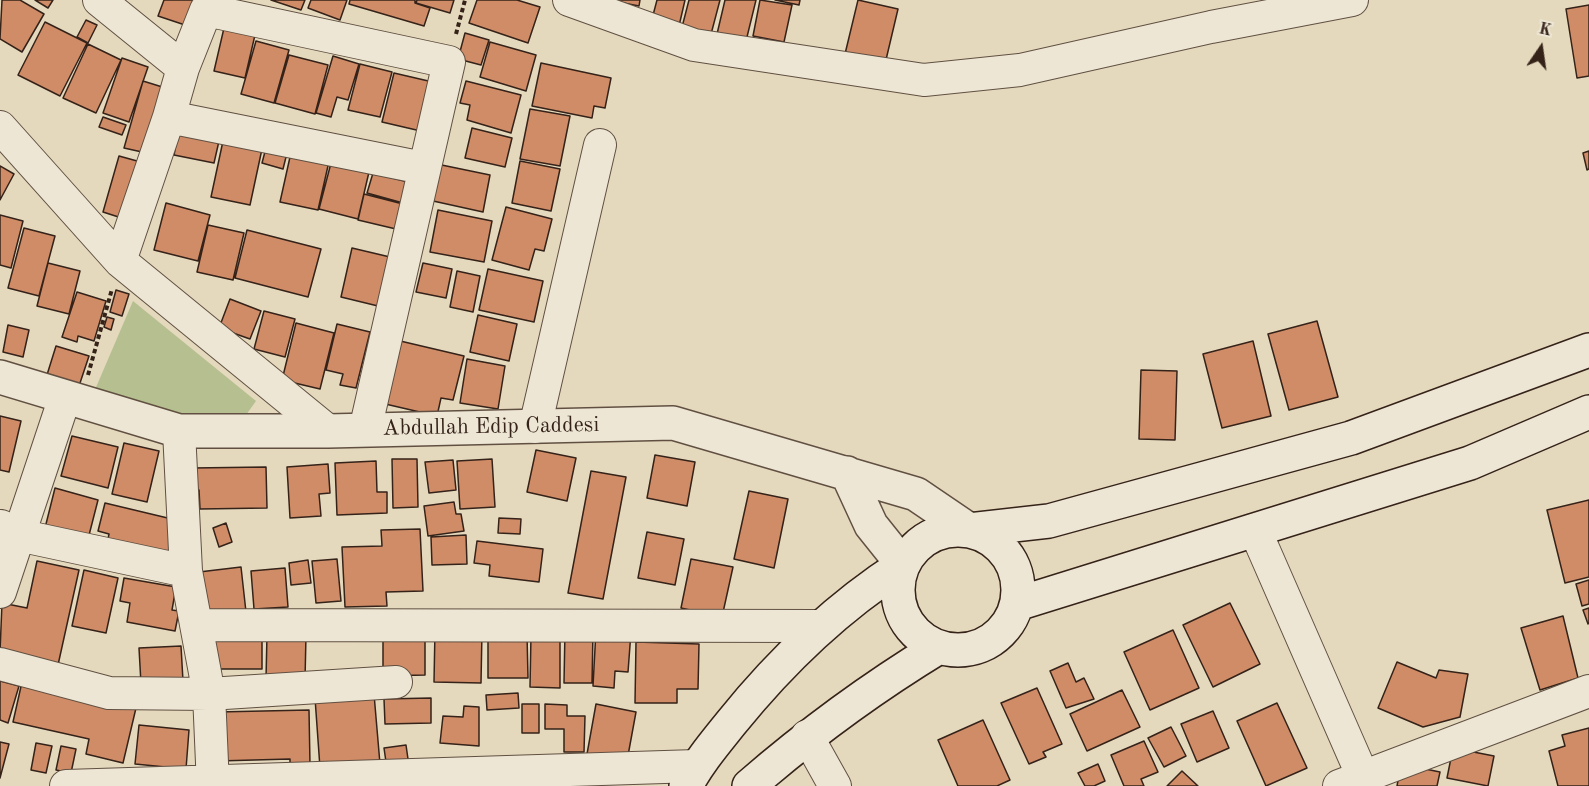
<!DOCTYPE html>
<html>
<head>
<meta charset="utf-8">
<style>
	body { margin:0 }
	#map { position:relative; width:1589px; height:786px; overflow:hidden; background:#e4d9bd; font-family:"Old Standard TT",serif }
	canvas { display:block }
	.north { position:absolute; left:1511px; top:18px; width:60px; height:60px; -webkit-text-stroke:4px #ede6d4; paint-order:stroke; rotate:13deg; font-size:16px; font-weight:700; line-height:24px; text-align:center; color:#352219 }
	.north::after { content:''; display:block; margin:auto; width:21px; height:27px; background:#352219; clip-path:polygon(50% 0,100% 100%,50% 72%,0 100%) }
</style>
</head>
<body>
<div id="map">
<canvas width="1589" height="786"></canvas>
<div class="north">K</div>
</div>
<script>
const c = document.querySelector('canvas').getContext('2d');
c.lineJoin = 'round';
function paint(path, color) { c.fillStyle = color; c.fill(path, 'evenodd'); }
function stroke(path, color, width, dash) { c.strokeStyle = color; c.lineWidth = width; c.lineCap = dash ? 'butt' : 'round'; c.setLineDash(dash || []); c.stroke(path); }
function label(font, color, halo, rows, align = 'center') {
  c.font = font + ' "Old Standard TT",serif'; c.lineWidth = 5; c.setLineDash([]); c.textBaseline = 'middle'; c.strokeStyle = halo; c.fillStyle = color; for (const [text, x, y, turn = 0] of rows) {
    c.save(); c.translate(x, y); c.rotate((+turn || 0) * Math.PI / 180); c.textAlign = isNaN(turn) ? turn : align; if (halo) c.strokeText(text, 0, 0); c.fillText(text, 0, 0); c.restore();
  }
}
paint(new Path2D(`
	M133,301l123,100 -10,14 -62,1 -90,-24z`), '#b6bf8f');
const building = new Path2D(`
	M2,0h18l24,14 -22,38 -22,-13z
	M35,0h18l-5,8z
	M164,0h39l-9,28 -36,-12z
	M271,0h34l-4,10z
	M311,0h36l-7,20 -32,-12z
	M350,0h65v3l15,5 -6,18 -75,-22z
	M417,0h37l-4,13 -34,-10z
	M477,0h40l23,7 -12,36 -59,-20z
	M608,0h32l-1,6z
	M657,0h28l-6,26 -27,-7z
	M689,0h31l-10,38 -29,-7z
	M725,0h31l-10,41 -29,-7z
	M760,0l32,5 -8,37 -31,-6z
	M775,0h25l-1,5z
	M858,0l40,9 -13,55 -40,-10z
	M1589,5v71l-12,2 -11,-69z
	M86,20l11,5 -9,18 -11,-6z
	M45,22l42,21 -27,53 -42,-21z
	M224,28l31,7 -10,43 -31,-7z
	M465,33l24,7 -8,25 -23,-6z
	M256,41l33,9 -15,53 -33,-9z
	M490,42l46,13 -10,36 -46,-14z
	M88,44l33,16 -25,53 -33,-15z
	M289,55l39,10 -13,49 -40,-11z
	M333,56l26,8 -11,36 -11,-3 -6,20 -15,-4z
	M122,58l26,9 -19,55 -26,-9z
	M541,63l70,15 -6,30 -11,-2 -2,12 -60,-12z
	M360,64l32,8 -12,45 -32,-7z
	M394,73l43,10 -12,49 -43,-10z
	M143,81l29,9 -30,62 -18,-4z
	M466,81l55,14 -10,38 -44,-13 3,-15 -10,-2z
	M530,109l40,7 -10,50 -40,-7z
	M103,117l23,8 -4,10 -23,-8z
	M472,128l40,10 -7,29 -40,-9z
	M178,133l41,8 -5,22 -40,-8z
	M223,141l39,8 -12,56 -39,-8z
	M267,144l21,5 -5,20 -21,-6z
	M292,148l38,9 -12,53 -38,-8z
	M1589,151v18l-2,1 -4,-17z
	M119,156l29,8 -17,57 -28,-9z
	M520,161l40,8 -9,42 -39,-8z
	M331,163l38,9 -11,47 -39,-10z
	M432,163l58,12 -7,37 -59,-13z
	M0,166l14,8 -14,26z
	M373,173l35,9 -5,21 -36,-10z
	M364,194l39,10 -7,25 -38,-9z
	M166,203l44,12 -12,46 -44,-11z
	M506,207l46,12 -8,32 -9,-2 -6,21 -37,-10z
	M438,210l54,11 -8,41 -54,-10z
	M0,215l23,6 -12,47 -11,-3z
	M208,225l36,8 -11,47 -36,-8z
	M24,228l31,8 -16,60 -31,-8z
	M247,230l74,19 -13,48 -73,-19z
	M352,248l38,9 -12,49 -37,-9z
	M48,263l32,8 -11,43 -32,-8z
	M423,263l29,6 -6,29 -30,-6z
	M488,269l55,12 -9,41 -55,-12z
	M457,271l23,5 -7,36 -23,-5z
	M116,290l13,4 -7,22 -12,-4z
	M77,292l29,9 -12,40 -16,-5 -1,6 -15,-5z
	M230,299l31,12 -11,28 -31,-11z
	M264,311l31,8 -10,38 -31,-8z
	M478,315l39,9 -8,37 -39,-9z
	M107,317l7,2 -3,11 -7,-3z
	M1317,321l21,76 -49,13 -21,-76z
	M296,323l38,10 -14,56 -38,-9z
	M337,324l33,8 -14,56 -16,-3 3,-11 -17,-4z
	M8,325l21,5 -6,27 -20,-5z
	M396,340l68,16 -11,44 -12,-2 -4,18 -56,-13z
	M1253,341l18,75 -49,12 -19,-74z
	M56,346l33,10 -11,33 -32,-11z
	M467,359l38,7 -7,43 -38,-6z
	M1141,370l36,1 -2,69 -36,-1z
	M0,416l21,5 -12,51 -9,-2z
	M72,436l46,11 -10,41 -47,-12z
	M124,443l35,8 -12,51 -35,-8z
	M536,450l40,8 -9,43 -40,-9z
	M655,455l40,7 -8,44 -40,-8z
	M392,459h25l1,48 -25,1z
	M492,459l3,48 -35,2 -3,-48z
	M453,460l3,30 -27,3 -4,-31z
	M376,461l1,31h10v21l-50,2 -2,-52z
	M328,464l2,29 -11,1 2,22 -31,2 -3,-51z
	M266,467l1,41 -67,1 -1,-19h-7v-22z
	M591,471l35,6 -23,122 -35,-6z
	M55,488l43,12 -11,43 -43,-11z
	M749,491l39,8 -14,69 -40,-9z
	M1589,500v77l-24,6 -18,-73z
	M454,502l2,12h5l3,17 -36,5 -4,-30z
	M105,503l71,17 -10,42 -60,-14 3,-14 -11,-3z
	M499,518l22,1 -1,15 -22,-1z
	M226,523l6,19 -13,5 -6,-19z
	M420,529l3,62 -37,1 1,14 -42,1 -3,-60 40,-1 -1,-16z
	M647,532l37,7 -9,46 -37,-7z
	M466,535l1,29 -35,1 -1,-28z
	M477,541l66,8 -4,33 -50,-6 1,-11 -16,-2z
	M337,559l4,42 -25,2 -4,-42z
	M691,559l42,8 -11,50 -41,-9z
	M308,560l3,23 -20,2 -2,-22z
	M37,561l42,9 -21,95 -58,-13 2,-49 25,5z
	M241,567l5,45 -42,5 -5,-45z
	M285,568l3,39 -34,2 -3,-38z
	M84,570l34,8 -12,55 -34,-7z
	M124,578l52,9 -4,23 7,1 -4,20 -48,-9 3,-19 -10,-2z
	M1589,580v24l-7,2 -6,-22z
	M1230,603l30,61 -47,23 -30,-62z
	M1589,608v15l-1,1 -5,-14z
	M1563,616l15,62 -38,12 -19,-62z
	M435,630l47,1 -1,52 -47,-1z
	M565,630l28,1 -1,52h-28z
	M596,630l35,2 -3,40 -13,-1 -1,17 -21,-2z
	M1173,630l26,58 -49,22 -26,-58z
	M425,632v43l-42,1v-43z
	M212,634l50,1v34h-50z
	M267,634l39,1 -1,45 -39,-1z
	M527,634l1,44h-40v-43z
	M531,635l29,1v52l-30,-1z
	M636,642l63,2 -1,45h-21v14h-42z
	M181,646l2,35 -42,3 -2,-36z
	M1397,662l39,16 3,-8 29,4 -8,43 -37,10 -45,-19z
	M1068,663l8,19 8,-4 10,21 -28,9 -16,-37z
	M0,681l19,5 -11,37 -8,-3z
	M22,682l114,26 -13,55 -37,-9 3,-15 -76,-17z
	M1037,688l25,56 -19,8 3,5 -17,7 -28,-61z
	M1122,690l18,37 -53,24 -17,-37z
	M518,693l1,15 -32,2 -1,-15z
	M374,694l6,70 -60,4 -5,-70z
	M431,698v25l-46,1 -1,-25z
	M1277,703l30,65 -41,18 -29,-65z
	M522,704h17v29h-17z
	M545,704l22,1v11h18l-1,36h-20v-23h-19z
	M596,704l40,8 -9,49 -40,-7z
	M464,706l15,1v39l-39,-3 3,-27 20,1z
	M309,710l1,55 -20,1v-7l-72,2 -1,-49z
	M1213,711l16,37 -32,14 -16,-38z
	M983,720l27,60 -13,6h-39l-20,-46z
	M139,725l50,5 -3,39 -51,-5z
	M1171,727l15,29 -22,11 -16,-29z
	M1589,728v58h-31l-9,-35 16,-5 -3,-11z
	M1144,741l14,31 -17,7 3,7h-20l-13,-31z
	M0,742l9,2 -9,34z
	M36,743l16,3 -6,27 -15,-3z
	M406,745l3,21 -22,3 -3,-21z
	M61,746l15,3 -5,24 -15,-3z
	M1453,748l41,8 -6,30 -41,-8z
	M1098,764l7,17 -11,5h-9l-7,-13z
	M1401,764l39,8 -3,14h-40z
	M1182,771l16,15h-31z`);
paint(building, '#cf8c67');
stroke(building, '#352219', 1.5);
const minor = new Path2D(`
	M99,0l84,68
	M569,0l125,45 230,35 96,-10 191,-43 141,-27
	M169,117l14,-49 23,-58 243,52 -84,368
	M0,127l120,134 208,170
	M120,261l49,-144 254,51
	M535,427l65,-282
	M1,526l17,9 168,36
	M1255,530l112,256
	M0,592l65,-195
	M198,625l623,1
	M0,664l109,29 100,1 -23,-123 -7,-140
	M807,736l28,50
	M66,786l630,-20
	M213,786l-4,-92 187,-12
	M1339,786l250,-95`);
const tertiary = new Path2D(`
	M0,377l179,54h149l345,-8 243,71 53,36
	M847,473l24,52 32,40`);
const secondary = new Path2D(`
	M898 590a60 60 0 1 1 120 0a60 60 0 1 1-120 0Z
	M969,530l80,-9 302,-83 238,-88
	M1017,604l453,-141 119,-51
	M686,786c12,-23 29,-43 45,-63 50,-62 105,-115 172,-158
	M749,786c61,-53 121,-97 190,-139`);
stroke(minor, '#615042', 34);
stroke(tertiary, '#615042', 36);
stroke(secondary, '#352219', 36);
stroke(new Path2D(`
	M456,34l9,-34
	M88,375l24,-86`), '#352219', 4, [4.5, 3]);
stroke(minor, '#ede6d4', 32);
stroke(tertiary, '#ede6d4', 33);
stroke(secondary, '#ede6d4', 33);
label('22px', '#352219', '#ede6d4', [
	["Abdullah Edip Caddesi",491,427,-1]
]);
</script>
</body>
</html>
